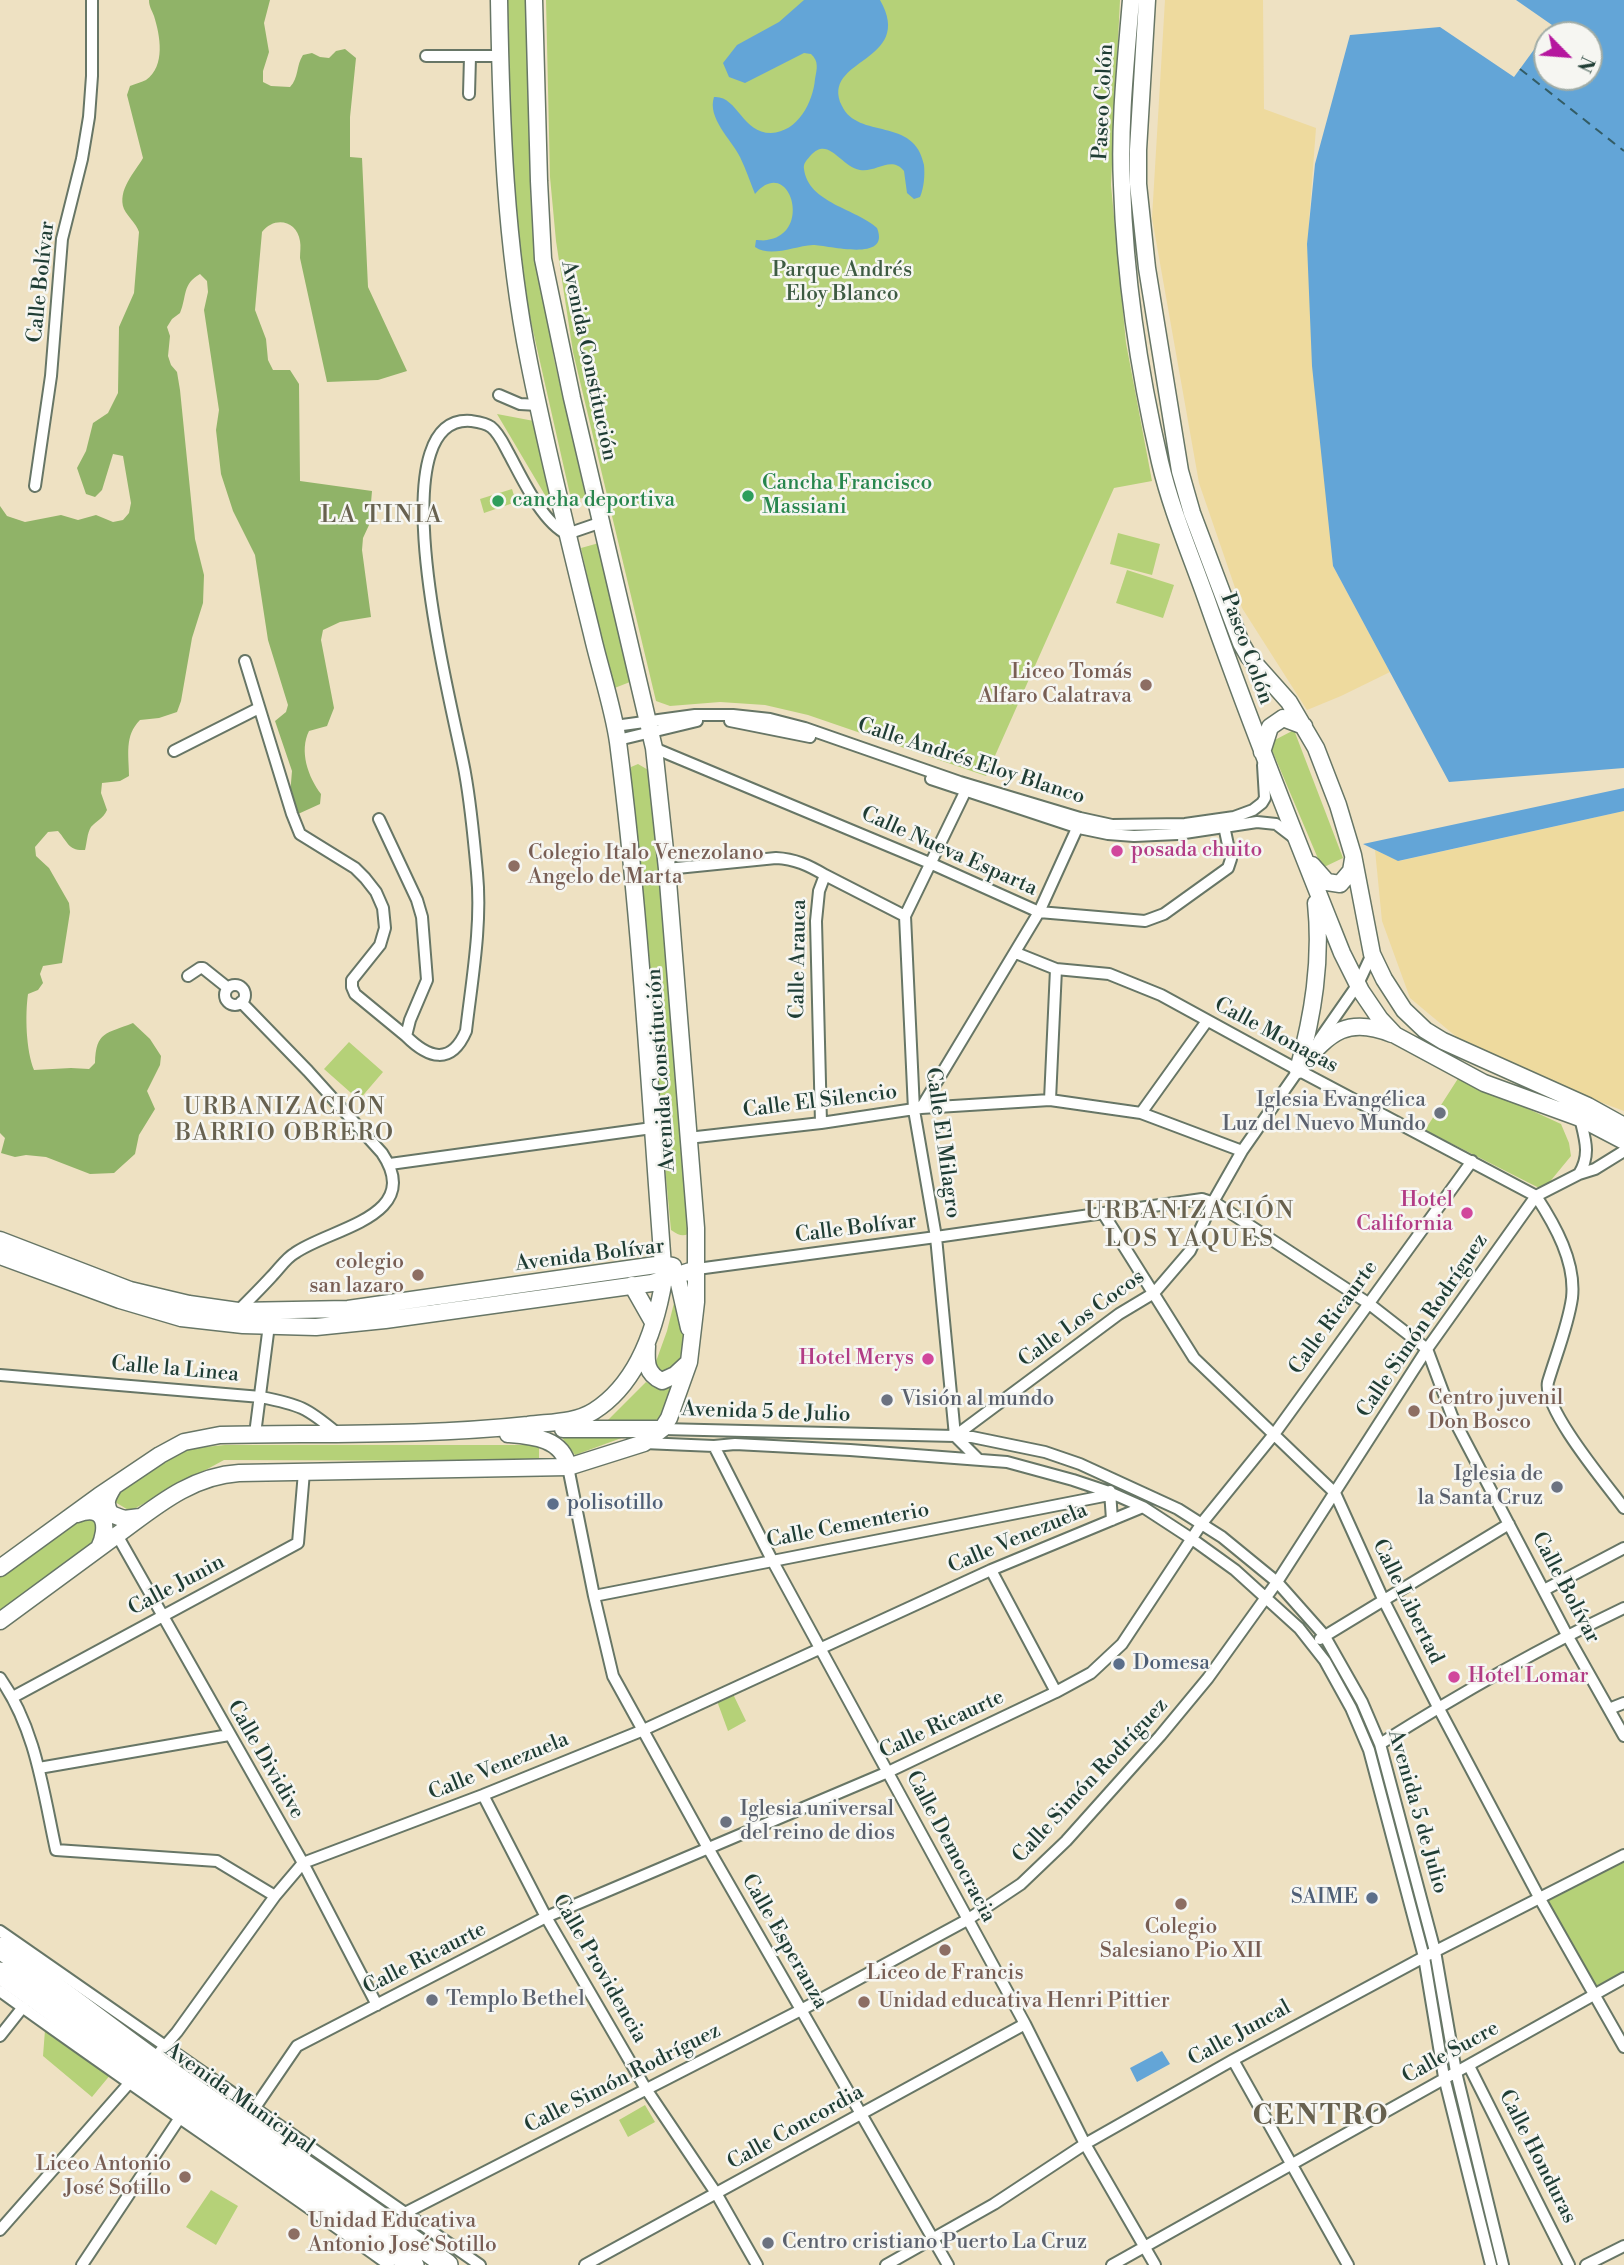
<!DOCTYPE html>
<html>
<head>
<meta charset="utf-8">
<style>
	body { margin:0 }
	#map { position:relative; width:1624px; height:2265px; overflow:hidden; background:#eee1c2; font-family:"Libre Bodoni",serif }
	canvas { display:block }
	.north { position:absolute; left:1533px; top:21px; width:70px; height:70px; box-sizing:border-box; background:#f6f6f2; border:2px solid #a0aca6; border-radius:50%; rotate:115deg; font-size:19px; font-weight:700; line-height:28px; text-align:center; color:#1f3d34 }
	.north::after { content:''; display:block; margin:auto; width:24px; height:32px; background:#b5179e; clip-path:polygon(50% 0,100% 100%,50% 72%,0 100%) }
</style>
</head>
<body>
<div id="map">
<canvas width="1624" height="2265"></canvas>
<div class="north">N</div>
</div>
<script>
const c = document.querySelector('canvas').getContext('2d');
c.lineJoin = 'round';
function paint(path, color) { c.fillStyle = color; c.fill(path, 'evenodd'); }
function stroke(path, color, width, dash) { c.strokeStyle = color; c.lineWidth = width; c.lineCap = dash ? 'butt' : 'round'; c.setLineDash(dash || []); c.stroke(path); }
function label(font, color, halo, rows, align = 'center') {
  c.font = font + ' "Libre Bodoni",serif'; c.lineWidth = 5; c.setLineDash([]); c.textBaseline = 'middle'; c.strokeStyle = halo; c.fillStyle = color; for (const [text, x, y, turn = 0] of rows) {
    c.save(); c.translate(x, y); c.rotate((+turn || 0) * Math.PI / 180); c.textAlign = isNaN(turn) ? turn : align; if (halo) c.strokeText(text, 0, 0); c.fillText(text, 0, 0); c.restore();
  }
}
paint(new Path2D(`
	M507,0h20l4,207 23,152 32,139 -15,1 -42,-186 -15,-114z
	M546,0h574l-9,185 15,158 26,138 -38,7 -128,288 -178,-61 -43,-10 -45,-3 -50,4 -14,-5 -83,-349 -17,-111 -6,-64z
	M497,414l37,7 21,91z
	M512,489l4,13 -32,11 -4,-14z
	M1118,533l42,11 -8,31 -42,-11z
	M599,543l31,139 -18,7 -31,-141z
	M1127,570l47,15 -11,33 -47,-15z
	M1294,730l49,128 -21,10 -53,-125z
	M638,764l12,7 44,459c-9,7 -13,7 -23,0l-43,-452 3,-11z
	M349,1042l34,30 -24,28 -35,-31z
	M1459,1077l102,47 8,19 2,13 -28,34 -118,-60z
	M677,1291c7,25 9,50 1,75l-15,8 -9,-7 13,-36z
	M646,1382l12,6 18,-2 -9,33 -58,5 -1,-4z
	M560,1435l67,1 -52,19z
	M225,1445h314v16l-315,-1 -94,51 -15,-9v-12l70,-41z
	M91,1516l7,4v21l-98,74v-38l79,-59z
	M733,1694l13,27 -18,10 -11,-30z
	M1624,1858v117l-30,16 -51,-91z
	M45,2030l66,44 -19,23 -49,-41z
	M645,2105l10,17 -27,15 -9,-17z
	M211,2190l27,16 -22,39 -30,-18z`), '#b5d178');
paint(new Path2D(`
	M149,0h121l-6,23 5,29 -6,19v11l8,4 19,1c9,-9 6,-22 13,-32l9,-2 8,4 9,1 7,-7 9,-2 11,9 -6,59v40l12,1 6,129 39,84 -29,9 -51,2 -27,-124c0,-6 1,-12 0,-17 -3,-21 -26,-25 -38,-9l-7,78 11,29 2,21 5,10h17l9,14 1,97 72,10 -3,34 -6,13 -1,12 9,67 -31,5 -17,8 -2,10 13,68 -7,18 -18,5c-10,20 -1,46 12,63l-1,10 -22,10 -8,-19 2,-24 -17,-50 11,-9 2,-7 -20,-65 -13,-85 -22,-44 -12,-37 -5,-44 3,-20 -15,-100 4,-18 -1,-11 -7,-7c-18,10 -13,23 -20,39l-8,6 -5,8 3,9 -2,20 3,9 6,7 3,18 15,149 9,36 -1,28 -11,35 -11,63 -4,11 -18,6 -19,2c-16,16 -11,35 -11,56l-9,5 -18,2 -1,10 6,17c-4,9 -10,10 -16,17 -4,6 -4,16 -6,23 -17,1 -17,-8 -27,-19l-10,1 -13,15 1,9 13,12 20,35 1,9 -8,51 -19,3 -3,8 3,9 -5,7 -10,4c-3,21 -2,56 6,76l37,-2 18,1 6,-6c1,-32 11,-29 38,-40l17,16 11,17 -1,9 -13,26 8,18 -16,26 -4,19 -21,19 -24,1 -44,-17 -20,-2 -11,2 -14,-4 4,-15 -5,-5v-627l7,10 18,6 36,-7 17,5 18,-5 17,7 10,-2 6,-7 2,-10 -8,-47 -10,-2 -11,36 -7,7 -9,-3 -9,-26 9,-17 7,-28 15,-10 10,-20 1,-66 15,-34 5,-61c-3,-9 -11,-15 -15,-23 -7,-19 11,-37 19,-51l-16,-63 3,-9c5,-2 12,-4 16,-6 20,-14 14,-45 8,-64 -2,-6 -5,-9 -5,-16z`), '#90b368');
paint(new Path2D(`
	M1165,0h98l1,109 52,19 -7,93 24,345 57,106 -49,24 -34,14 -65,-102 -43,-125 -47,-265z
	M1624,811v300l-111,-42 -54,-30 -49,-41 -28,-77 -7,-71 24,11z`), '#eeda9e');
paint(new Path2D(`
	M804,0h76c36,63 -61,58 -38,106 16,34 73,10 82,59 1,10 0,23 -4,32l-6,2 -7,-6 -3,-22c-13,-16 -28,2 -44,-1 -20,-4 -31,-34 -49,-15 -4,5 -8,8 -7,14 4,34 53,40 73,59 14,35 -49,17 -64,17 -19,1 -42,13 -58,2l1,-7c3,0 7,1 11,0 47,-6 22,-86 -12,-46 -5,-12 -9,-25 -15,-37 -9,-18 -33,-39 -26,-60 23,-2 28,36 57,36 27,-1 42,-31 44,-54 2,-10 4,-18 -4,-25l-7,-1 -59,30 -16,-6 -6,-14 14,-18 42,-23z
	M1516,0h108v768l-175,14 -116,-216 -21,-200 -5,-122 8,-80 35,-129 90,-8 74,50 38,-52zM1547,35h42v42h-42z
	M1624,788v23l-226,50 -35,-17z
	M1162,2051l8,13 -33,18 -7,-14z`), '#63a5d7');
stroke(new Path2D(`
	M1520,69l104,82`), '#335c65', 2, [9, 7]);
const street = new Path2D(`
	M426,56h73
	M469,94l1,-37
	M499,395l21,9 18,1
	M35,486l16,-110 11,-137 20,-80 7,-42 3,-41v-76
	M245,661l47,153 8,20 55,34 10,10 11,14 7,16 2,20 -5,17 -28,35v7l3,7 51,42
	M730,721l80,16
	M615,726l80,-11h38l37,4 35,9 155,54 120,36 32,7 73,-1 49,-7 19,-7 9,-7 3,-5 -2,-33
	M618,740l79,-19
	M654,748l278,116 107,48 106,9 19,-7 64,-46 3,-9 -7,-33
	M174,751l85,-43
	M931,779l148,49 29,6 26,2 44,-2 79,-12 19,2 17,13
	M379,819l38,81 5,17 5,63 -17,40 -4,16c22,22 45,30 60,-5 6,-52 16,-106 11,-158 -3,-33 -6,-67 -12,-100 -8,-50 -93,-360 6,-352 7,1 15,2 20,6 8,6 13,18 18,27 13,24 33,68 58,80l35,-12
	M667,869l109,-11c19,1 32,7 49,17l-6,16 -3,30 5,202
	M825,875l80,41
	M1016,953l40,16 53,5 52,21 137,75 238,126c19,29 40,66 36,102 -4,28 -16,57 -24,84 -6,26 59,103 76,126
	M188,976l12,-8h3l25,20
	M225 995a10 10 0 1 1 20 0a10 10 0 1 1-20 0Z
	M1319,1040l39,-56 14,-30
	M1050,1100l6,-131
	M921,1108l118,-196 40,-88
	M1141,1113l66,-92
	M688,1138l133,-15 100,-15 129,-8 91,13 101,38
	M390,1164l262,-36
	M1579,1174c12,-19 6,-35 1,-56
	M1103,1213l91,145 141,135 48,106 55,108 102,192 84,148
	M697,1269l239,-32 266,-38 15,5 151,99 59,46 25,67 115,219 57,101
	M238,1311c11,-11 23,-23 34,-35 7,-7 14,-18 23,-23 35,-25 130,-36 87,-100l-74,-82 -67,-69
	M0,1375l261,22c39,8 45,10 76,36
	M662,1429l293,7 17,1 73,15 35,12 98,45 44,28 55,45 47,53 38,67 18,42 55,207 21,121 47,193
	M255,1434l14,-109
	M955,1436l-19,-199 -22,-127 -9,-194 62,-128
	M955,1436l164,-122 35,-21 36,-42 23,-49 29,-51 60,-86
	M955,1436l24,24
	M644,1443l70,3 21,-2 115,6 157,12 66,18 36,12 34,15 49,32 43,31 64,58 26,33 26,47 18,42 55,207 20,120 47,188
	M714,1446l58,114 253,464 60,120 70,121
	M568,1467l26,129 19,80 95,172 240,417
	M1110,1491l2,29
	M117,1535l186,328 74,142
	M991,1570l65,122
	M1544,1590l80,-42
	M594,1596l515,-101
	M1320,1639l189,-115
	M0,1678c36,51 43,113 56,172l161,11 58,35
	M13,1697l285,-154 6,-71
	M1609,1709l15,-6
	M1380,1744c79,-50 160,-96 244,-136
	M39,1768l190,-33
	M483,1795l63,122 100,172 70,104 41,72
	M0,1931l480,334
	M0,1991c128,93 260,181 389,274
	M0,2036l23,-29
	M1233,2060l115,205
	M151,2062l26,-30 98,-136 28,-33 180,-68 158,-64 350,-161 152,-63
	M1469,2066l100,199
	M254,2109l43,-63 249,-129 342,-145 168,-80 35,-19 31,-29 80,-121 73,-90 197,-272
	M405,2213l396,-203 166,-90 54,-36 45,-43 94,-105 48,-58 69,-96 150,-233 109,-153 43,-22 16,-5 29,-18
	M0,2230l139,-158
	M82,2265l97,-146
	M585,2265l440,-241
	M886,2265l108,-61 91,-60 148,-84 191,-103 200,-102
	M1112,2265l512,-287
	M1586,2265l38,-19`);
const secondary = new Path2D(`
	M1131,0c-5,61 -12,123 -9,185 3,93 17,187 38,277 11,47 30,91 46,136 42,120 89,237 136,355l19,38 19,28 15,16 89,48 96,35 44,23
	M1147,0l-9,150v34l9,84 33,203 12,42 49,130 8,14 40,45 27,46 22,57 15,50 19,99 12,25 20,31 21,20 18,11 145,65 36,20
	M1262,752l8,-25 13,-9 21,8
	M1312,865l15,17 13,2 11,-13 2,-12
	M1302,1065c28,-33 46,-49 90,-31
	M1298,1070c15,-55 24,-109 18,-167
	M0,1240l130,50 59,14 49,7 110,-2 315,-45 10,2
	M0,1256l120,44 61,18 62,7 73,2 69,-7 267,-37 45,-14
	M677,1275l12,53
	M632,1285l21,37
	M647,1346c-1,16 -1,28 15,35l13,-6 14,-13
	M563,1429h99
	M508,1434c24,2 55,4 60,33
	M114,1486c-6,10 -11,17 -3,28l13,5 16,-2
	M77,1514c29,-11 32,13 22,34
	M0,1568l99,-72 61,-41 24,-13 36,-7c102,-2 206,1 308,-10 22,-3 47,-2 66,-14 44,-28 62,-84 70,-132 -14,-179 -23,-359 -46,-537 -5,-35 -18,-73 -26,-108 -22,-90 -45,-181 -63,-272 -24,-119 -28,-241 -30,-362
	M0,1621c39,-29 78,-57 117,-86 37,-27 73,-59 122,-62l329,-6 76,-24 18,-14 7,-11 20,-56 7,-60v-74l-29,-359 -13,-121 -82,-350 -29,-139 -4,-78 -5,-181`);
const highway = new Path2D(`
	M0,1948c63,43 122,91 185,135 87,61 176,119 262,182
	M0,1973c63,43 122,91 185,135 76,53 153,104 228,157`);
stroke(street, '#677666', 14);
stroke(secondary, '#677666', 19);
stroke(highway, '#677666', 24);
stroke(street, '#fff', 10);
stroke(secondary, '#fff', 16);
stroke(highway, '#fff', 21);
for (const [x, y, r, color] of [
	[748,496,7,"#2e9e5b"],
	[498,501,7,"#2e9e5b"],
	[1146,685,7,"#8d6e63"],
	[1117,851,7,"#d1479c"],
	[514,866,7,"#8d6e63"],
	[1440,1113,7,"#6b7280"],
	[1467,1213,7,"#d1479c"],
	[418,1275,7,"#8d6e63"],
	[928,1359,7,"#d1479c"],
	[887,1400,7,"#6b7280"],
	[1414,1411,7,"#8d6e63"],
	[1557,1487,7,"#6b7280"],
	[553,1504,7,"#5c6f8a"],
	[1119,1664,7,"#5c6f8a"],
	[1454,1677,7,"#d1479c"],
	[726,1822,7,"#6b7280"],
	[1372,1898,7,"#5c6f8a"],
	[1181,1904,7,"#8d6e63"],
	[945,1950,7,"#8d6e63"],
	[432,2000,7,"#6b7280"],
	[864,2002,7,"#8d6e63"],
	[185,2177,7,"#8d6e63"],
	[294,2234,7,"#8d6e63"],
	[768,2243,7,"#6b7280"]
]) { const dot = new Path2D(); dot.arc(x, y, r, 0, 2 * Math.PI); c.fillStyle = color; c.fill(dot); stroke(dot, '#f6f6f2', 2.5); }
label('21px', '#1f3d34', '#f6f6f2', [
	["Paseo Colón",1104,102,-87],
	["Calle Bolívar",42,282,-84],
	["Avenida Constitución",588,361,78],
	["Paseo Colón",1246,649,70],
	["Calle Andrés Eloy Blanco",971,762,18],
	["Calle Nueva Esparta",949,852,24],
	["Calle Arauca",799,959,-89],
	["Calle Monagas",1276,1036,28],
	["Avenida Constitución",662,1070,-94],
	["Calle El Silencio",820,1102,-7],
	["Calle El Milagro",942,1143,82],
	["Calle Bolívar",856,1229,-7],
	["Avenida Bolívar",590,1256,-7],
	["Calle Ricaurte",1334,1318,-54],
	["Calle Los Cocos",1082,1319,-36],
	["Calle Simón Rodríguez",1423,1326,-56],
	["Calle la Linea",175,1370,5],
	["Avenida 5 de Julio",766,1413,2],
	["Calle Cementerio",848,1526,-11],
	["Calle Venezuela",1018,1539,-23],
	["Calle Junin",177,1586,-28],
	["Calle Bolívar",1565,1588,62],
	["Calle Libertad",1407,1602,64],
	["Calle Ricaurte",942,1725,-25],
	["Calle Dividive",265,1760,60],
	["Calle Venezuela",499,1767,-22],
	["Calle Simón Rodríguez",1091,1781,-47],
	["Avenida 5 de Julio",1417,1812,74],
	["Calle Democracia",950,1847,62],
	["Calle Esperanza",784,1942,60],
	["Calle Ricaurte",425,1959,-27],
	["Calle Providencia",599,1969,60],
	["Calle Juncal",1240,2034,-29],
	["Calle Sucre",1451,2053,-29],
	["Calle Simón Rodríguez",623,2079,-27],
	["Avenida Municipal",239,2099,35],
	["Calle Concordia",796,2128,-29],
	["Calle Honduras",1537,2157,63]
]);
label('21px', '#3d5b42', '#f6f6f2', [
	["Parque Andrés",842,271],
	["Eloy Blanco",842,295]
]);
label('21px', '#27864d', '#f6f6f2', [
	["Cancha Francisco",762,484],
	["Massiani",762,508],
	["cancha deportiva",512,501]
], 'left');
label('21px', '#785e54', '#f6f6f2', [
	["Liceo Tomás",1132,673,"right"],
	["Alfaro Calatrava",1132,697,"right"],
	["Colegio Italo Venezolano",528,854],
	["Angelo de Marta",528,878],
	["colegio",404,1263,"right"],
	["san lazaro",404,1287,"right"],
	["Centro juvenil",1428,1399],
	["Don Bosco",1428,1423],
	["Colegio",1181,1928,"center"],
	["Salesiano Pio XII",1181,1952,"center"],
	["Liceo de Francis",945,1974,"center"],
	["Unidad educativa Henri Pittier",878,2002],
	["Liceo Antonio",171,2165,"right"],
	["José Sotillo",171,2189,"right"],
	["Unidad Educativa",308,2222],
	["Antonio José Sotillo",308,2246]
], 'left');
label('21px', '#b23c85', '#f6f6f2', [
	["posada chuito",1131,851],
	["Hotel",1453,1201,"right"],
	["California",1453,1225,"right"],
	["Hotel Merys",914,1359,"right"],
	["Hotel Lomar",1468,1677]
], 'left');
label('21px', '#5b616d', '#f6f6f2', [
	["Iglesia Evangélica",1426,1101,"right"],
	["Luz del Nuevo Mundo",1426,1125,"right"],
	["Visión al mundo",901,1400],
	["Iglesia de",1543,1475,"right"],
	["la Santa Cruz",1543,1499,"right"],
	["Iglesia universal",740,1810],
	["del reino de dios",740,1834],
	["Templo Bethel",446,2000],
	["Centro cristiano Puerto La Cruz",782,2243]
], 'left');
label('21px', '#4e5e75', '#f6f6f2', [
	["polisotillo",567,1504],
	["Domesa",1133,1664],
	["SAIME",1358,1898,"right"]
], 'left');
c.letterSpacing = '2px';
label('23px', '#67614f', '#f6f6f2', [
	["URBANIZACIÓN",285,1108],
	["BARRIO OBRERO",285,1134]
]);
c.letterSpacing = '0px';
c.letterSpacing = '2px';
label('24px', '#67614f', '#f6f6f2', [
	["LA TINIA",382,516],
	["URBANIZACIÓN",1190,1212],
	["LOS YAQUES",1190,1240]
]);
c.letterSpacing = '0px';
c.letterSpacing = '2px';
label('bold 28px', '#67614f', '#f6f6f2', [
	["CENTRO",1321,2117]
]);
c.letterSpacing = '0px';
</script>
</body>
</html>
